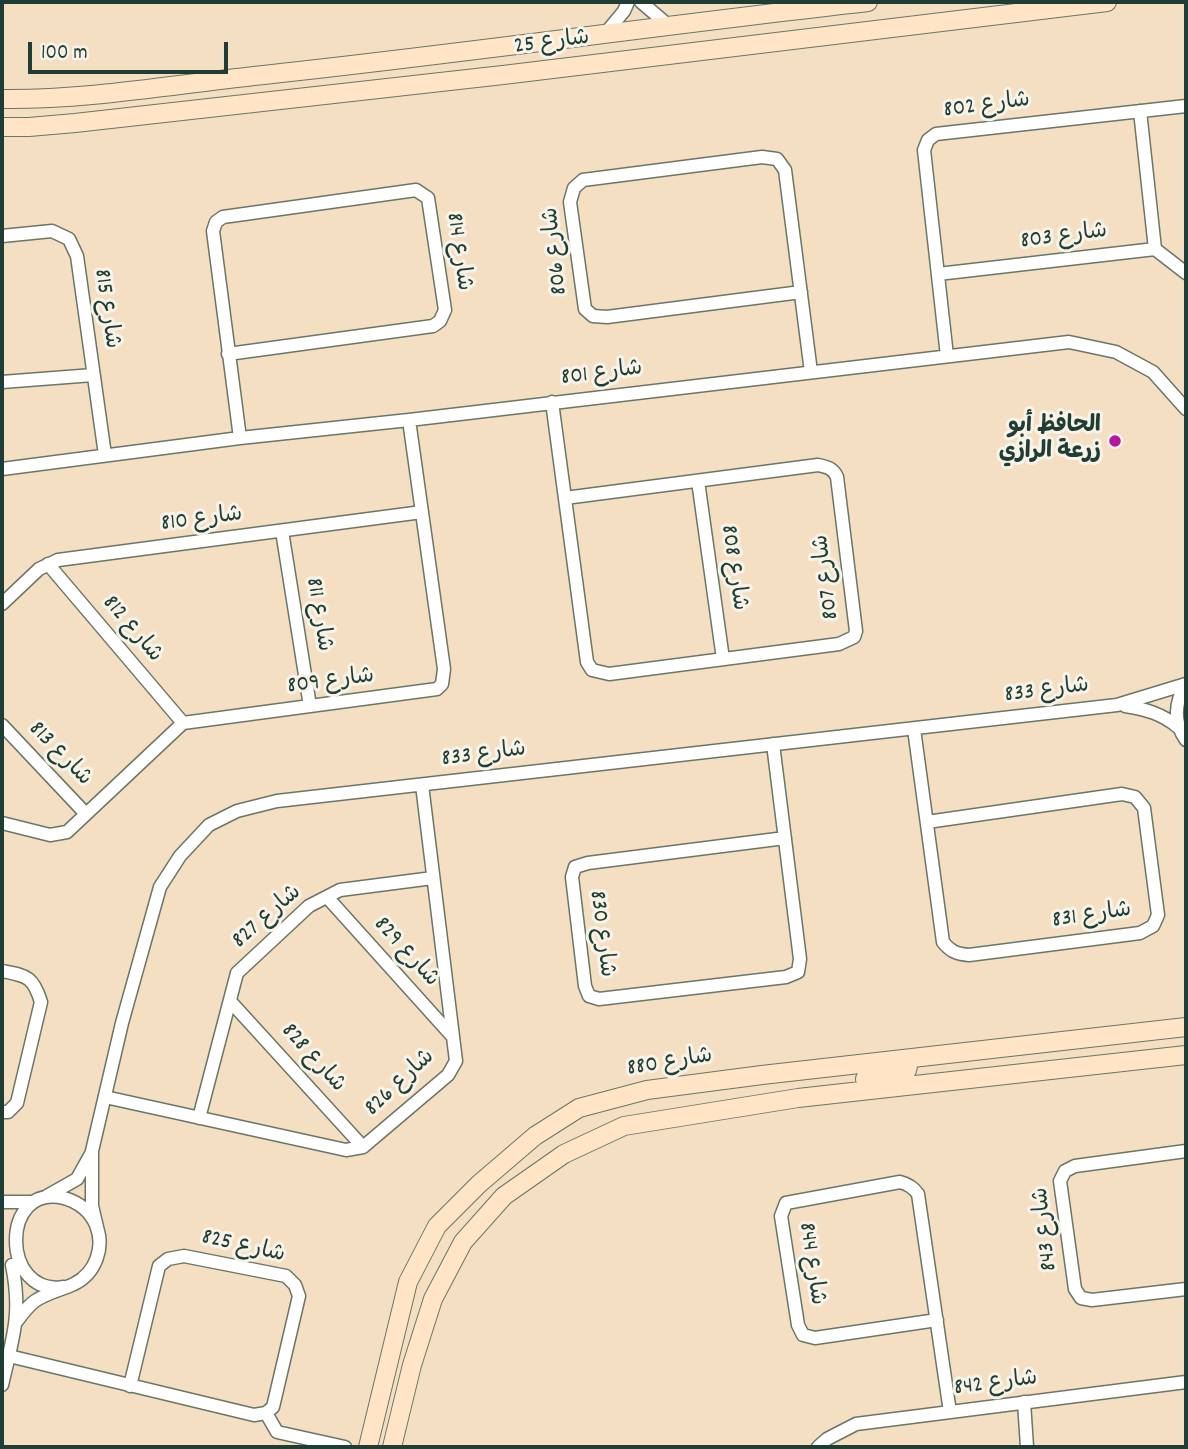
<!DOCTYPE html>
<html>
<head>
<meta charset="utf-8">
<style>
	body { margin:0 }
	#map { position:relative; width:1188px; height:1449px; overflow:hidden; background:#f4dfc3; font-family:Dekko,sans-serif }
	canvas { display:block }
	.frame { position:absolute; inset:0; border:4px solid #1f3d34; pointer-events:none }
	.scale { position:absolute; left:28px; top:42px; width:200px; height:32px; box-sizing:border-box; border:4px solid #1f3d34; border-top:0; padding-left:9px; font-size:21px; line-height:24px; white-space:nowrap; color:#1f3d34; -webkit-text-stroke:5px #f7f3e8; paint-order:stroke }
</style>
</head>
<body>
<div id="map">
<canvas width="1188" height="1449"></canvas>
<div class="frame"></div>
<div class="scale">100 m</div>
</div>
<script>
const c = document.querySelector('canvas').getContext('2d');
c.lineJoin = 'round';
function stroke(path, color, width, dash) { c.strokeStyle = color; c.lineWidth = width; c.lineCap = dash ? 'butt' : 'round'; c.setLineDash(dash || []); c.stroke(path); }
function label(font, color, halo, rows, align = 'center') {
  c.font = font + ' Dekko,"Playpen Sans Arabic",sans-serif'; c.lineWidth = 6; c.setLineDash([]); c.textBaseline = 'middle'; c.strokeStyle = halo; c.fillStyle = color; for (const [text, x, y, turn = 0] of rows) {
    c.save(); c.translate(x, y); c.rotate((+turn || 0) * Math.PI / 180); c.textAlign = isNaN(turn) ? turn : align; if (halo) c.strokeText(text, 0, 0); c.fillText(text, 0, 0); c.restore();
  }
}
const street = new Path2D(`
	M641,2l27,23
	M605,34l19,-23 4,-9
	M1140,111l15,138
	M2,236l50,-5 17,8 8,17 28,199
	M938,274l217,-25 31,24
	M801,292l-194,25 -14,-1 -8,-7 -15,-107 4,-14 9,-8 179,-23 15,2 8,11 26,202
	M228,354l205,-28 7,-5 5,-11 -17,-112 -12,-8 -193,27 -7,5 -3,9 27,207
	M947,356l-23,-206 4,-10 8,-6 250,-28
	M2,382l91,-7
	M552,402l35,260 5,8 17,4 230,-30 15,-7 2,-6 -19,-154c-4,-9 -10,-10 -19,-12l-253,33
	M2,469l238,-31 169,-18 660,-78 47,10 37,20 33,37
	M698,481l25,178
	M282,531l28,175
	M48,564l135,159
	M2,604l37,-35 19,-9 364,-48
	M1186,684c-11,18 -13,38 0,56
	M1125,706c21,3 37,8 53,21
	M2,725l83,88
	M914,729l29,213c7,9 13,12 26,13l171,-22 13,-7 5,-11 -14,-107 -9,-11 -13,-3 -195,28
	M773,744l27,215 -2,13 -12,5 -187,22 -10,-3 -4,-10 -13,-109 3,-10 13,-4 197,-25
	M2,823l48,12 17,-3 116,-109 254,-34 5,-5 2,-15 -35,-249
	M327,897l126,140
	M2,971c25,5 31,5 39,31l-24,101 -9,9h-6
	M230,1001l133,146
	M105,1097l241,53 17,-3 85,-72 8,-14 -34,-276
	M199,1118l38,-145 72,-67 31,-16 93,-12
	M1186,1151l-111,15 -10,5 -5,10 15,108 6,9 11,2 94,-11
	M47,1196l30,-17 14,-25
	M2,1202h30
	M97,1227l-5,-21v-55l30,-128 38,-136 20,-31 29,-31 28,-14 40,-10 840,-96 69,-21
	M937,1320l-122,18 -12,-3 -5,-10 -17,-109 5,-13 114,-21c8,2 13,5 18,12l32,218
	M17,1321c5,-7 11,-15 18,-20 11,-8 26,-11 39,-17 22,-11 31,-37 22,-59 -6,-14 -18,-23 -32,-27 -64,-16 -64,99 0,89
	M9,1356l245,59 12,-2 7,-6 26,-111 -4,-11 -9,-9 -102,-20 -16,3 -9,7 -29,120
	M2,1385c11,-48 20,-71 10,-120
	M1024,1402l3,45
	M266,1413l11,19 68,15
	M818,1447l9,-8 29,-15 330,-42`);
const secondary = new Path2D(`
	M2,99c84,1 169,-14 252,-23 205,-22 409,-51 614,-74
	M2,127h27l46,-4 428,-48 604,-73
	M865,1079l42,-9 1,-4 -4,-7
	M368,1447l40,-165 29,-56 42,-42 56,-48 44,-28 68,-18 115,-15 424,-48
	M392,1447l20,-82 21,-66 30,-57 41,-46 60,-42 60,-28 174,-28 388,-43`);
stroke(street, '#6a7666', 15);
stroke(secondary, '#6a7666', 20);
stroke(street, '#fff', 12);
stroke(secondary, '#ffe4c6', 18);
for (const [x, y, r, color] of [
	[1115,441,7,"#b5179e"]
]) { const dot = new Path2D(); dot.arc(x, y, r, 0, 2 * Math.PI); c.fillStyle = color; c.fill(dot); stroke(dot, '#f7f3e8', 2.5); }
label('23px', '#1f3d34', '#f7f3e8', [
	["شارع 25",552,44,-7],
	["شارع 802",987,107,-7],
	["شارع 803",1064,238,-7],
	["شارع 806",557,251,-96],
	["شارع 814",457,252,82],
	["شارع 815",105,309,82],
	["شارع 801",602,375,-7],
	["شارع 810",202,521,-7],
	["شارع 808",732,568,82],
	["شارع 807",828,577,-97],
	["شارع 811",317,615,81],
	["شارع 812",131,630,50],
	["شارع 809",331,683,-7],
	["شارع 833",1047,692,-7],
	["شارع 813",59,755,46],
	["شارع 833",484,756,-7],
	["شارع 831",1092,917,-8],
	["شارع 827",268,918,-41],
	["شارع 830",600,934,83],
	["شارع 829",405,953,48],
	["شارع 828",312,1059,48],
	["شارع 880",670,1064,-9],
	["شارع 826",401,1084,-43],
	["شارع 843",1047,1229,-96],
	["شارع 825",243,1248,13],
	["شارع 844",810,1264,82],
	["شارع 842",996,1385,-7]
]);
label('bold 23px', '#1f3d34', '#f7f3e8', [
	["الحافظ أبو",1101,428],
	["زرعة الرازي",1101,454]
], 'right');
</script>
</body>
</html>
